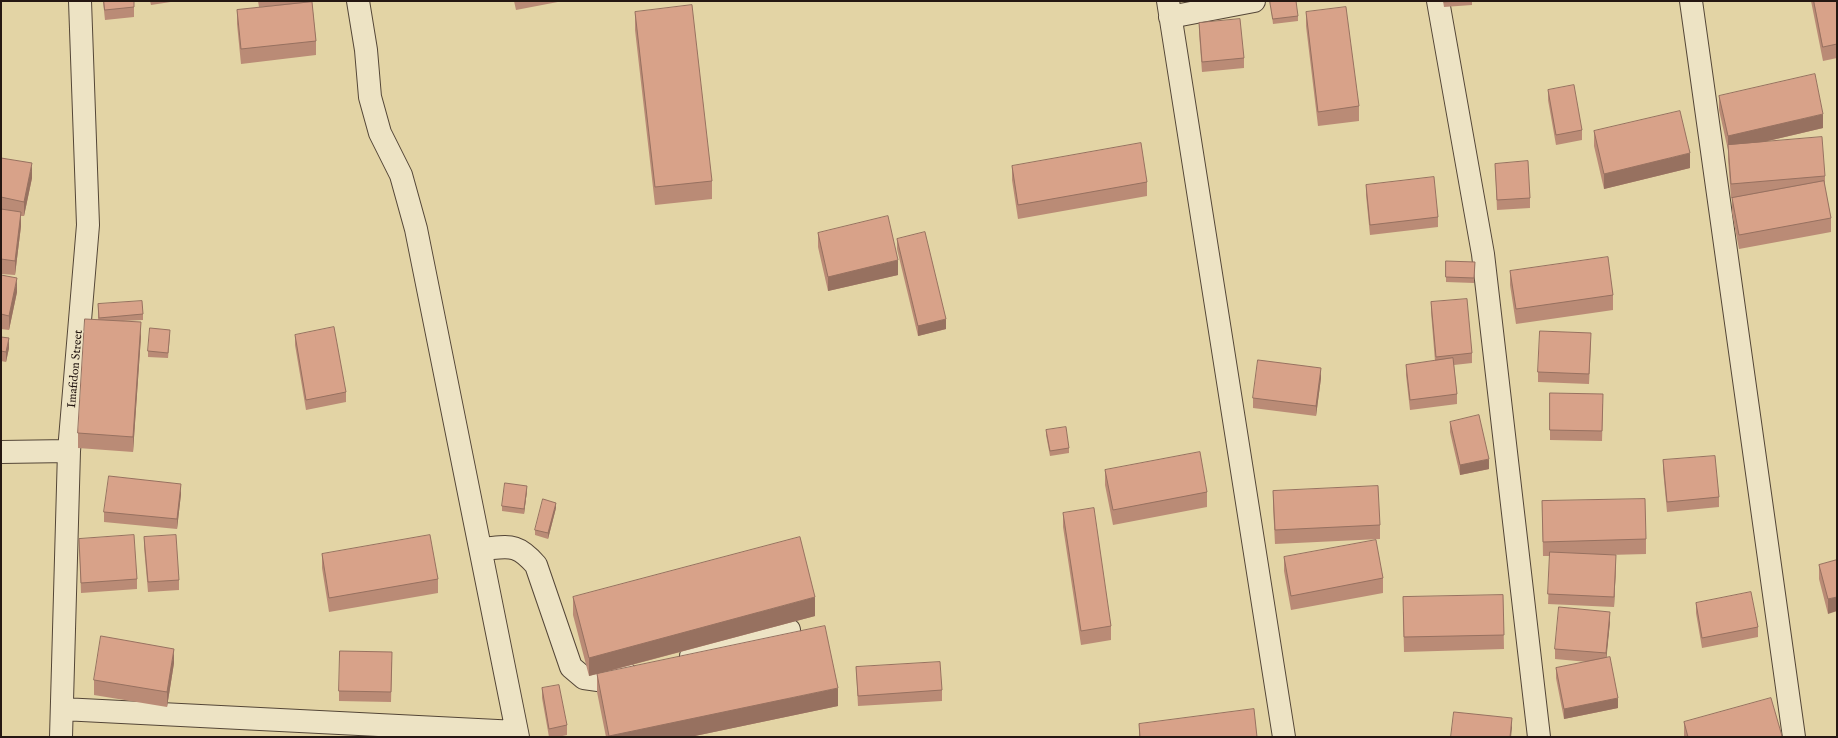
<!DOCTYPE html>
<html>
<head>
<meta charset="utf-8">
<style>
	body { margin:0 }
	#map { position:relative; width:1838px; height:738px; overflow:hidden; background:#e3d4a5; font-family:"IM FELL English",serif }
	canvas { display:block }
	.frame { position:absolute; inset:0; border:2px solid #251712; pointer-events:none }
</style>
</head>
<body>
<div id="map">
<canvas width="1838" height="738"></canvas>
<div class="frame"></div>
</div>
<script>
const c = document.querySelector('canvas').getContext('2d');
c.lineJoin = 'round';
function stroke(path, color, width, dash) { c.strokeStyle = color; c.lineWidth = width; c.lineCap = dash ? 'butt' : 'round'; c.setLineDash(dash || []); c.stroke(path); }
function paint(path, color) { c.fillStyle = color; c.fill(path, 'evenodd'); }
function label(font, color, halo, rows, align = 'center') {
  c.font = font + ' "IM FELL English",serif'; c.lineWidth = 3; c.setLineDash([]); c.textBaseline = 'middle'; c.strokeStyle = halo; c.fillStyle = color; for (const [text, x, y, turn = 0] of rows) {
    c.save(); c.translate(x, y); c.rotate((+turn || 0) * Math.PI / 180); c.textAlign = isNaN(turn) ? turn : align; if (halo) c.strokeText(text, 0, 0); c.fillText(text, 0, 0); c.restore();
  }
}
const street = new Path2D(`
	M358,1l8,49 4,47 10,36 21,42 15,54 102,508
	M1168,1l116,736
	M1438,1l45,253 56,483
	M1691,1l103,736
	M1170,17l84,-16
	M1,452l68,-1
	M481,549c28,-2 35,-7 55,16l35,102 13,11 14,2 27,-7
	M691,656l98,-26
	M62,709l455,23
	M61,737l8,-286 19,-226 -8,-224`);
stroke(street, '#544637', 24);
stroke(street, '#ede3c4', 22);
paint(new Path2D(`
	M103,1h31v16l-29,3z
	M150,1h27l-26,4z
	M258,1h55v1h-1l4,39v14l-75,9 -4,-40v-14l43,-5 -21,2z
	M514,1h49l-47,9z
	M1270,1l28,15v5l-25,3z
	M1443,1h29v4l-28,2z
	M1811,1h26v57l-14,3z
	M635,12l77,169v18l-57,6 -20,-175z
	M1306,12l53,94v15l-41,5 -12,-100z
	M1199,23l45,35v10l-42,4 -3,-39z
	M1548,90l34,40v10l-26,5 -8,-45z
	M1719,96l104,32 -59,14 61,34v12l6,30v14l-92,17 -7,-36v-15h1h-2l-3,-39v-9l-9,-40z
	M1594,131l96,37 -86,21 -10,-43z
	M1,158l31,20 -8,38h-3v10l-6,49 -14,-1z
	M1495,164l35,34v10l-33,2z
	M1012,166l135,16v14l-129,23 -6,-39z
	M1366,185l72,32v10l-68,8 -4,-40z
	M818,233l80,42 -70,16 -10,-44z
	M897,239l49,90 -28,7 -21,-87z
	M1475,262l-1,21 -28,-1v-5z
	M1510,271l103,24v15l-97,14 -6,-39z
	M1,275l16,17 -8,38 -8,-1z
	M1431,302l41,51v10l-18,2 3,29v10l-47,6 -4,-35v-10l29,-4 -4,-49z
	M98,304l45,10v6l-20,1 18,15 -8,116 -55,-4v-15l20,-114z
	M170,335l-2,23 -20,-1v-6z
	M295,335l51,57v10l-40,8 -11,-65z
	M1,337l8,11 -3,14 -5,-1z
	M1591,343l-2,41 -51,-2v-10z
	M1321,378l-5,38 -63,-8v-10z
	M1550,393l53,11 -1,37 -52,-1z
	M1450,422l39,47 -29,6 -10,-43z
	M1046,430l23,18v5l-19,3 -4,-21z
	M1663,460l56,37v10l-52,5 -4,-42z
	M1105,470l102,22v15l-94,18 -8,-40z
	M527,491l-3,23 -22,-3v-5z
	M1273,491l107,34v14l-105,5 -2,-38z
	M181,494l-4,35 -73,-7v-10z
	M1542,501l104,38v15l-37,1 7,10 -2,42 -66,-3 2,-48h-7z
	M556,508l-8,31 -13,-4v-5z
	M1063,513l48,113v14l-30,5 -18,-118z
	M144,537l35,43v10l-31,2 -4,-45z
	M79,539l58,40v10l-56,4z
	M322,554l116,25v14l-109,19 -7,-44z
	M1284,557l99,21v15l-92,17 -7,-39z
	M1837,560l-9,54 -9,-35v-14z
	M1503,595l1,54 -100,3 -1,-40z
	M573,597l242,19 -217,58 240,32 -148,31h-84l-9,-45v-18l-8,2 -16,-61z
	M1696,603l62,24v10l-56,11 -6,-35z
	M1610,622l-4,36 12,50 -54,11 -8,-41v-10l32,-6 -33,-3v-10z
	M392,662l-1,40 -52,-1v-10z
	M174,663l-7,44 -73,-12v-15z
	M856,667l86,23v11l-84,5z
	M542,688l25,37v10l-9,2h-9l-7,-39z
	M1684,722l98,15h-98z
	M1139,724l118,13h-118z`), '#ba8b76');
paint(new Path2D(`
	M1823,114v14l-94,22 -1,-5v5v-14z
	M1690,153v15l-86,21v-15z
	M32,163v15l-8,38v-14z
	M21,212v14l-6,49v-14z
	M898,260v15l-70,16v-14z
	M17,278v14l-8,38v-14z
	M946,319v10l-28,7v-10z
	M141,322v14l-8,116v-15z
	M9,338v10l-3,14v-10z
	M1321,368v10l-5,38v-10z
	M1489,459v10l-29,6v-10z
	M181,484v10l-4,35v-10z
	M527,486v5l-3,23v-5z
	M556,503v5l-8,31v-6z
	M1616,555v10l-2,42v-10z
	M815,597v19l-226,60v-18z
	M1837,597v14l-9,3v-15z
	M1610,612v10l-4,41v-10z
	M174,649v14l-7,44v-15z
	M838,688v18l-148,31h-81v-1z
	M1618,698v10l-54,11v-10z
	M1512,718v10l-1,9h-1z`), '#977160');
const building = new Path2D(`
	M104,1h30v6l-29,3z
	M1270,1h26l2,15 -25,3z
	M1443,1h14l-13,1z
	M1814,1h23v43l-14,3z
	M312,2l4,39 -75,8 -4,-39z
	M692,5l20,176 -57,6 -20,-175z
	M1346,7l13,99 -41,6 -12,-100z
	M1240,19l4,39 -42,4 -3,-39z
	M1815,74l8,40 -95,22 -9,-40z
	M1574,85l8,45 -26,5 -8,-45z
	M1680,111l10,42 -86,21 -10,-43z
	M1822,137l3,39 -94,8 -3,-39z
	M1141,143l6,39 -129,23 -6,-39z
	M1,158l31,5 -8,39 -23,-5z
	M1528,161l2,37 -33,2 -2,-36z
	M1434,177l4,40 -68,8 -4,-40z
	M1824,181l7,37 -92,17 -7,-37z
	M1,209l20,3 -6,49 -14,-2z
	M888,216l10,44 -70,17 -10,-44z
	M925,232l21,87 -28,7 -21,-87z
	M1608,257l5,38 -97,14 -6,-38z
	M1446,261l29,1 -1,16 -28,-1z
	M1,275l16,3 -8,38 -8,-2z
	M1467,299l5,54 -36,4 -5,-55z
	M142,301l1,13 -44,4 -1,-14z
	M85,319l56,3 -8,115 -55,-4z
	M334,327l12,65 -40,8 -11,-65z
	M150,328l20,2 -2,23 -20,-2z
	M1540,331l51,2 -2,41 -51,-2z
	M1,337l8,1 -3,14 -5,-1z
	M1453,358l4,36 -47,6 -4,-35z
	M1258,360l63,8 -5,38 -63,-8z
	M1550,393l53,1 -1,37 -52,-1z
	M1479,415l10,44 -29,6 -10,-43z
	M1066,427l3,21 -19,3 -4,-21z
	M1200,452l7,40 -94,18 -8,-40z
	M1715,456l4,41 -52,5 -4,-42z
	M109,476l72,8 -4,35 -73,-7z
	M505,483l22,3 -3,23 -22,-3z
	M1378,486l2,39 -105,5 -2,-39z
	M543,499l13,4 -8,30 -13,-3z
	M1645,499l1,40 -103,3 -1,-41z
	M1094,508l17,118 -30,5 -18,-118z
	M134,535l3,44 -56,4 -2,-44z
	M176,535l3,45 -31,2 -4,-45z
	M430,535l8,44 -109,19 -7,-44z
	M800,537l15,60 -226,61 -16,-61z
	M1376,540l7,38 -92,18 -7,-39z
	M1550,552l66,3 -2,42 -66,-3z
	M1837,560v37l-9,2 -9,-34z
	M1751,592l7,35 -56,11 -6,-35z
	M1503,595l1,40 -100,2 -1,-40z
	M1559,607l51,5 -4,41 -51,-4z
	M825,626l13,62 -229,48 -12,-62z
	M101,636l73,13 -7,43 -73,-12z
	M340,651l52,1 -1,40 -52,-1z
	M1610,657l8,41 -54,11 -8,-41z
	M940,662l2,28 -84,6 -2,-29z
	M559,685l8,40 -18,4 -7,-41z
	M1771,698l11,38 -3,1h-91l-4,-15z
	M1254,709l3,28h-117l-1,-13z
	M1454,712l58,6 -2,19h-59z`);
paint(building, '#d8a289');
stroke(building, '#977160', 1);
label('12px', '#251712', '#ede3c4', [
	["Imafidon Street",76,369,-85]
]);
</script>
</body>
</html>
